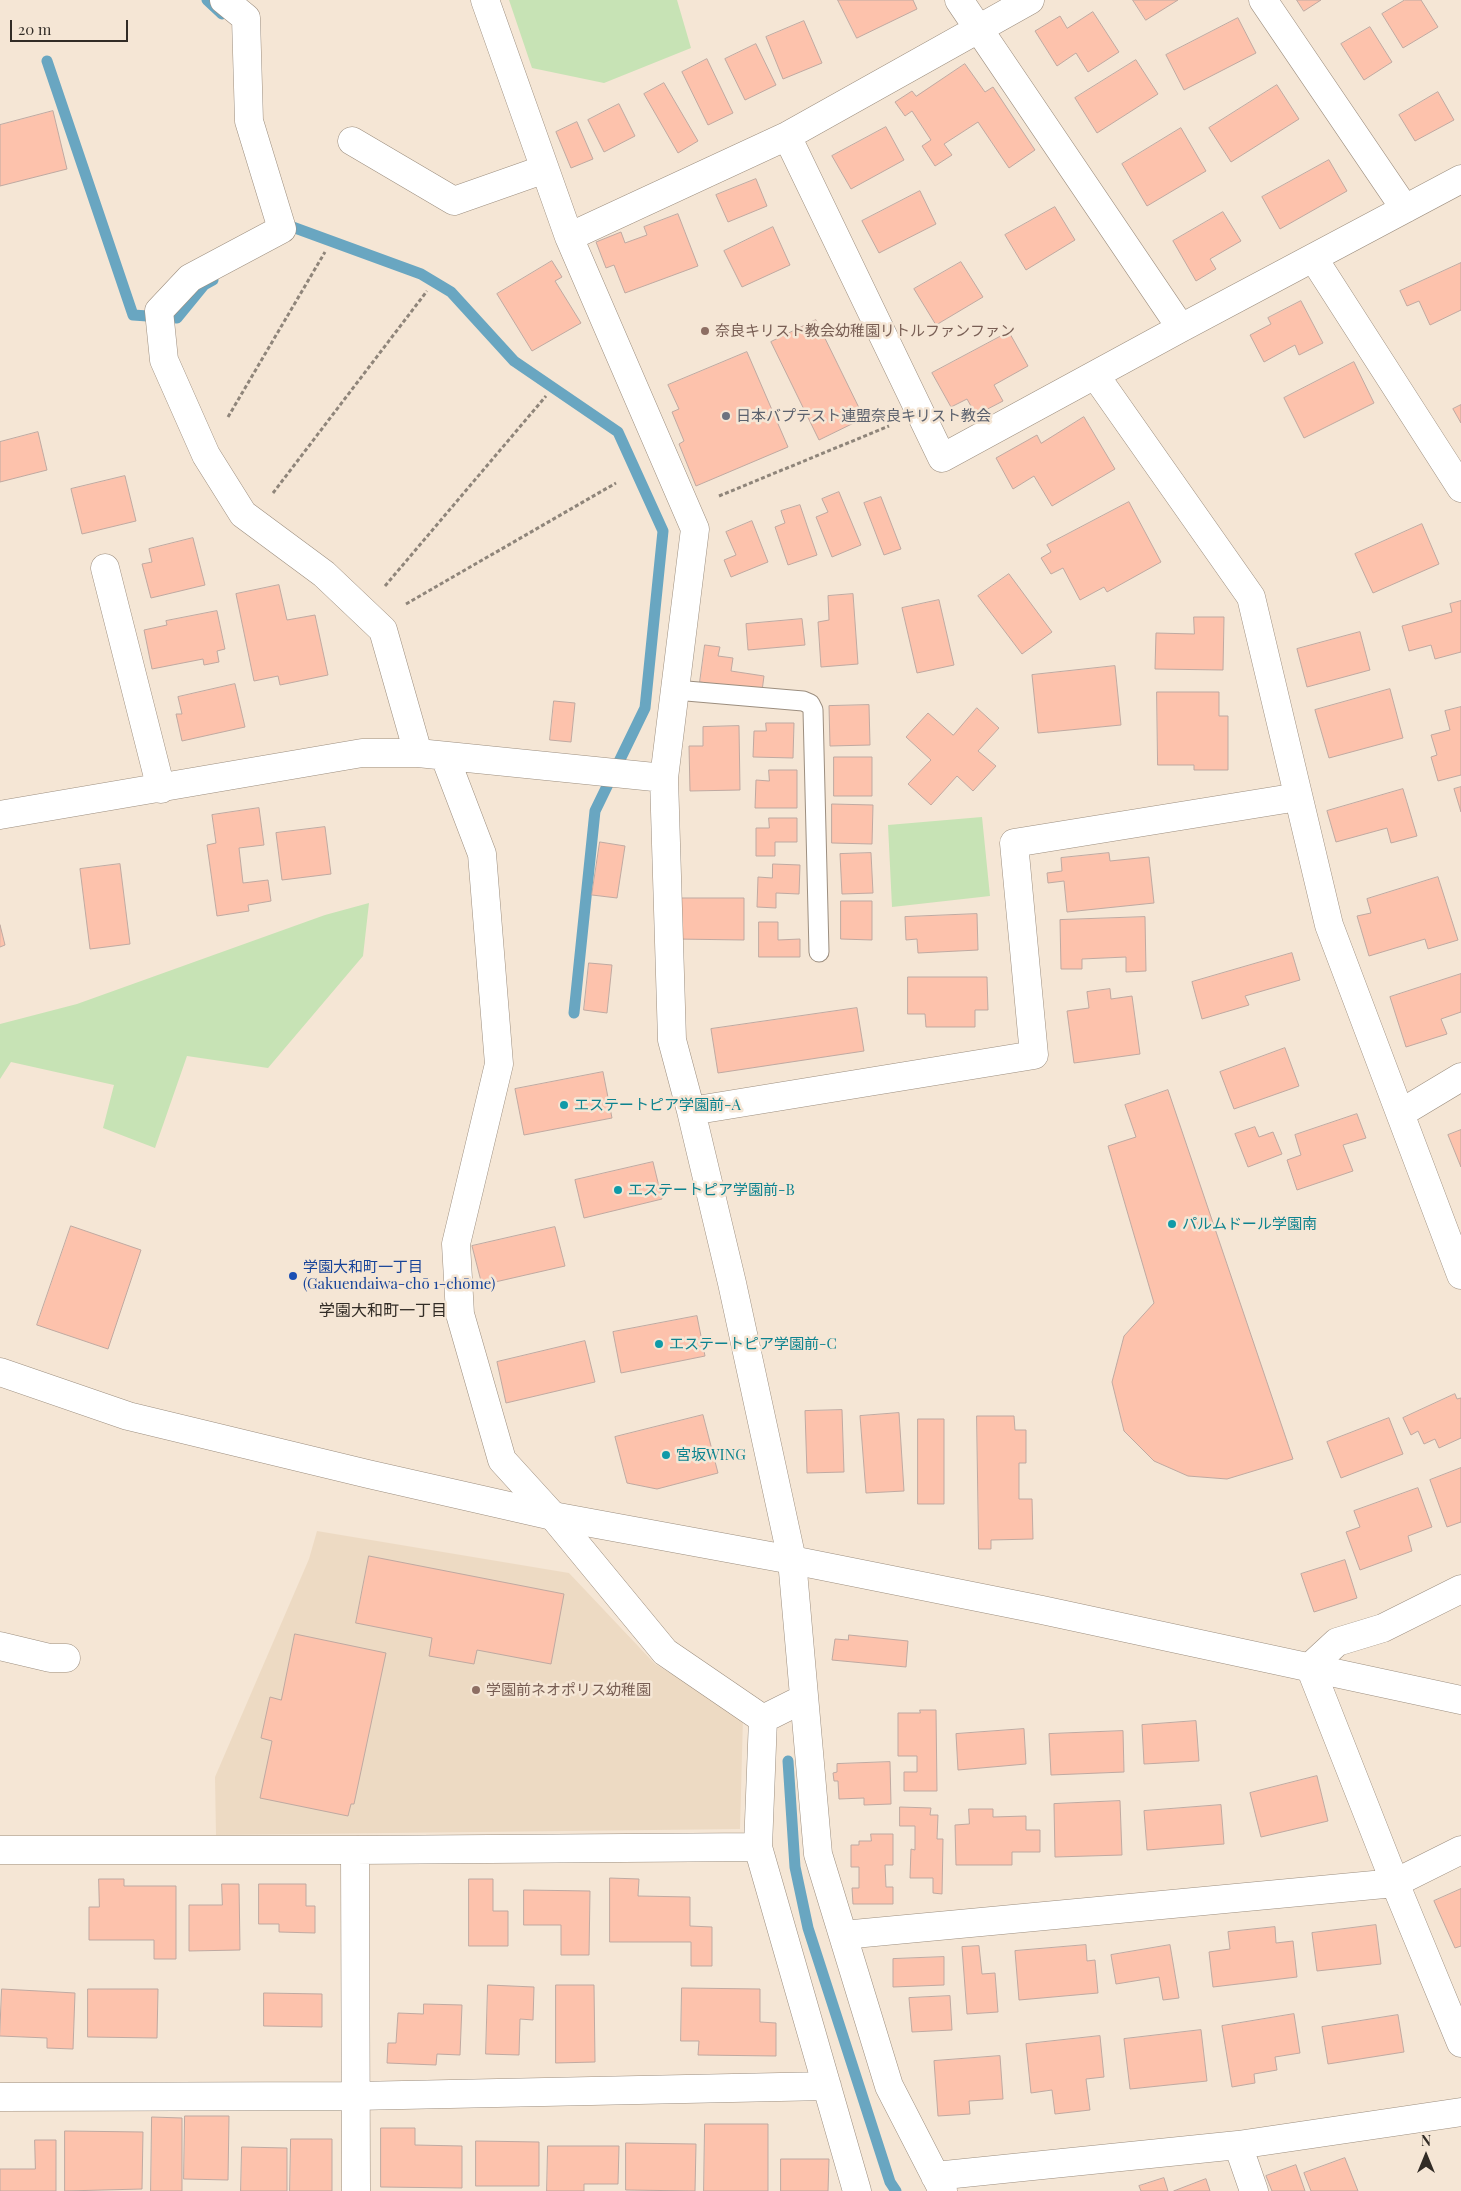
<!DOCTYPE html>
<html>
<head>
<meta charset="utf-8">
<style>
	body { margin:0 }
	#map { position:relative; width:1461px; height:2191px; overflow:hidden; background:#f5e6d5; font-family:"Playfair Display",serif }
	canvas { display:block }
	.north { position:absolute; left:1401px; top:2131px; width:50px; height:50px; -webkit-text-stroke:4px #f5e6d5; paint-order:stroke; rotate:0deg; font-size:14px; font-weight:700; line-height:20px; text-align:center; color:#322c26 }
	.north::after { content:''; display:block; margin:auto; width:18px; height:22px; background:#322c26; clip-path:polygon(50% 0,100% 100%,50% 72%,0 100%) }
	.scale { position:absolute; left:10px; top:20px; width:118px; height:22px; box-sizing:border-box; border:2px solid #322c26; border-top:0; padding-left:6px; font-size:15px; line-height:18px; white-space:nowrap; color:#322c26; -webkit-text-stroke:4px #f5e6d5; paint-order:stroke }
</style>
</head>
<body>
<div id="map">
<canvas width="1461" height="2191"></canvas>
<div class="north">N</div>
<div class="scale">20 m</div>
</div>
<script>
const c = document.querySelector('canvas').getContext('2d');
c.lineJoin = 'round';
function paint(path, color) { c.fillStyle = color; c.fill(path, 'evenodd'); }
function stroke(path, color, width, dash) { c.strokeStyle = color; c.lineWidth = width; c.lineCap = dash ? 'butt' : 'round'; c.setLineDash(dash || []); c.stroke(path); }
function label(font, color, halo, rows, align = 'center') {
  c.font = font + ' "Playfair Display","Noto Sans JP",serif'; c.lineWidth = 5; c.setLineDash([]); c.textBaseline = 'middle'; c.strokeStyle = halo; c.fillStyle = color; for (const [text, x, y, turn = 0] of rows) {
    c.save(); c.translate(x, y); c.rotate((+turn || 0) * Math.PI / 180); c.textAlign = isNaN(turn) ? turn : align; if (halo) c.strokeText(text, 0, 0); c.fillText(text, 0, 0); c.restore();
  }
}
paint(new Path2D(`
	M317,1531l252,42 86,91 88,53 -3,112 -524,6 -1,-58 94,-218z`), '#eddac3');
paint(new Path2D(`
	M509,0h168l14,48 -87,35 -72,-15z
	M982,817l8,79 -98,11 -4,-82z
	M369,903l-6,53 -95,112 -81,-12 -32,92 -52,-20 11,-43 -103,-23 -11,17v-55l77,-20 248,-89z`), '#c7e3b5');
stroke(new Path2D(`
	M207,0l15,14
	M47,61l86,254 44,3 27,-33 9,-5
	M284,219l3,6 134,49 30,18 63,69 104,71 45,99 -18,177 -50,103 -21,202
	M788,1761l7,106 13,61 82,254 6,9`), '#69a6c1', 11);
const building = new Path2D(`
	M838,0h75l4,9 -60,29z
	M1133,0h45l-32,20z
	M1297,0h24l-17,11z
	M1405,0h16l17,27 -35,21 -21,-34z
	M1093,12l26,40 -31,20 -12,-19 -19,13 -22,-35 25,-15 7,12z
	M1238,18l18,35 -72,37 -18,-35z
	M804,21l18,42 -39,16 -17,-42z
	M1370,27l22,35 -28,18 -23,-36z
	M756,44l20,41 -31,15 -20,-41z
	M707,59l26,54 -25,12 -26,-53z
	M1136,60l22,34 -61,39 -22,-35z
	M965,64l20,28 8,-5 42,63 -26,18 -31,-46 -34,22 8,11 -17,11 -13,-20 9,-6 -19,-29 -7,5 -10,-14 17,-11 4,5z
	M664,83l34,58 -20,12 -34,-59z
	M1277,85l22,34 -68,43 -22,-34z
	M1438,92l16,28 -39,21 -16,-26z
	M619,104l16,32 -31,16 -16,-32z
	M53,111l14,58 -67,17v-61z
	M577,122l16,37 -22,9 -15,-36z
	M886,127l18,33 -53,29 -19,-33z
	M1181,128l25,43 -59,35 -25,-42z
	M1329,160l18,31 -67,38 -18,-32z
	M756,179l11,27 -39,16 -12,-27z
	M920,191l16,33 -57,29 -17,-32z
	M1055,207l20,33 -49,30 -21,-35z
	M1223,212l18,29 -31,18 6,10 -20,12 -23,-40z
	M678,214l20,52 -73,27 -11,-28 -8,3 -10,-26 25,-10 4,11 22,-8 -3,-8z
	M773,227l17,38 -48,22 -18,-36z
	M552,261l10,16 -7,4 26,42 -49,28 -35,-57z
	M961,262l22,35 -47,28 -22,-36z
	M1461,263v47l-31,15 -11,-24 -12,5 -7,-15z
	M1301,301l22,42 -24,12 -4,-10 -31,17 -14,-27 21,-11 -3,-6z
	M816,320l48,98 -45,22 -48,-98z
	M1009,332l19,34 -34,19 9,16 -27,14 -9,-16 -16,8 -19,-34z
	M747,352l41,95 -92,39 -17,-42 5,-3 -12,-29 7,-3 -11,-24z
	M1354,362l20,41 -70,35 -20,-40z
	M1461,405v18l-8,-14z
	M1084,417l31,52 -63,37 -18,-30 -21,13 -17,-31 41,-23 4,8z
	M38,432l9,38 -47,12v-40z
	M125,476l11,45 -54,13 -11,-45z
	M839,492l22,53 -29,12 -16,-40 12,-5 -6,-13z
	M881,497l20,52 -17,6 -20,-52z
	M1129,502l32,60 -54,30 -3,-5 -24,13 -17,-32 -12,6 -10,-16 10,-6 -4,-7z
	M800,505l17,50 -29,10 -13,-38 10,-4 -4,-12z
	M752,521l16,41 -37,15 -7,-17 12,-5 -10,-23z
	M1422,524l17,40 -66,29 -18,-39z
	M193,538l12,47 -54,13 -9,-34 10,-2 -3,-13z
	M1009,574l43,58 -30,22 -44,-58z
	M279,585l8,35 28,-5 13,60 -48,10 -2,-9 -24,5 -18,-87z
	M853,594l5,70 -37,3 -3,-45 11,-2 -1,-24z
	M939,600l15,65 -37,8 -15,-65z
	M1461,601v51l-26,7 -4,-14 -22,6 -7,-25 50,-14 -2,-8z
	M217,611l8,38 -8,2 2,11 -15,3 -1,-6 -51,10 -8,-39 23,-5 -1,-4z
	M1194,617h30l-1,53 -68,-1 1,-36 38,1z
	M802,619l3,26 -57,5 -2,-26z
	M1360,632l10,38 -63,17 -10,-38z
	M705,645l15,2 -2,9 15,2 -2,13 33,5 -2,15 -62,-9z
	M1115,666l6,59 -83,8 -6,-58z
	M235,684l10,43 -63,14 -6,-27h6l-4,-17z
	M1390,689l13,49 -74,20 -14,-48z
	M1157,692h62v24h9v54h-34v-5h-36z
	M554,701l21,2 -4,39 -21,-2z
	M869,705l1,40 -40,1 -1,-40z
	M1461,707v68l-23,6 -7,-24 6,-2 -6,-20 19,-5 -5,-19z
	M977,708l22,20 -21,23 18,15 -23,25 -16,-15 -26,29 -23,-21 23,-24 -25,-23 22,-24 25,22z
	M766,723h28l-1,35 -40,-1 1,-26h12z
	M739,726l1,64 -50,1 -1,-45h14v-19z
	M834,757h38v39h-38z
	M769,770h28v38h-42l1,-28 13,1z
	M1461,787v25l-7,-23z
	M1403,789l14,47 -26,7 -4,-15 -51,14 -9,-31z
	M832,804l41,1 -1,39 -40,-1z
	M259,808l5,37 -25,3 4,35 25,-3 3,21 -23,4 1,6 -32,5 -10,-71 9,-2 -4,-28z
	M769,818h28v24h-22v14h-19v-28h13z
	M325,827l6,47 -49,6 -6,-47z
	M600,842l25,4 -8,52 -25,-3z
	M871,853l2,40 -31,1 -2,-40z
	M1109,853l1,8 39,-4 5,46 -87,9 -3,-31 -16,2 -1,-10 15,-2 -1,-13z
	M120,864l10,80 -40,5 -10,-80z
	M773,864l27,1 -1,29 -23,-1v15l-19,-1 1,-30 14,1z
	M1438,877l20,63 -30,9 -3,-10 -56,17 -12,-40 14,-3 -4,-14z
	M674,898h70v42l-70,-1z
	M841,901h31v39l-31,-1z
	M977,914l1,36 -60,3 -1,-14 -11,1 -1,-23z
	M1145,917l1,54 -20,1v-15l-44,2v10h-21l-1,-49z
	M759,922h19v18l22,-1v18h-41z
	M0,925l5,20 -5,2z
	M1292,953l8,27 -55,16 4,9 -47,14 -10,-37z
	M589,963l23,2 -5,48 -23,-3z
	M1461,974v38l-20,7 6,15 -41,13 -16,-50z
	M908,977h79l1,33h-13v17h-49l-1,-13h-17z
	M1110,989l1,10 21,-3 8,58 -66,9 -7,-52 22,-3 -2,-16z
	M857,1008l7,43 -146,22 -7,-44z
	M1285,1048l14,38 -65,23 -14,-37z
	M603,1072l9,46 -88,17 -9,-46z
	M1168,1090l125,369 -66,20 -39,-3 -34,-15 -30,-30 -12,-49 12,-46 30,-33 -46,-157 28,-9 -11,-32z
	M1357,1114l9,24 -23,7 10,26 -56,19 -10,-30 14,-5 -6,-20z
	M1255,1127l4,10 14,-5 9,22 -34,13 -13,-33z
	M1461,1130v37l-13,-32z
	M653,1162l9,37 -78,19 -9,-38z
	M71,1226l70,24 -33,99 -71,-24z
	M555,1227l10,39 -83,19 -10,-39z
	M697,1316l8,40 -84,17 -8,-41z
	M585,1341l10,41 -89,21 -9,-41z
	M1455,1394l2,5 4,-1v40l-22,10 -4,-9 -11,5 -6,-13 -7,4 -8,-17z
	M842,1410l2,62 -37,1 -2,-62z
	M899,1413l5,78 -38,2 -6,-77z
	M703,1415l15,58 -61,16 -30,-6 -12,-46z
	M977,1416h37l1,14h11v33h-7v36h13l1,40 -42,1v9h-12z
	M1389,1418l14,36 -62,24 -14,-36z
	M918,1419h26v85h-26z
	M1461,1468v54l-14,5 -17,-47z
	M1418,1488l14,39 -24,9 4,15 -52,19 -14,-38 14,-5 -6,-16z
	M369,1556l195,38 -13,70 -74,-14 -3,14 -45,-8 3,-18 -76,-15z
	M1345,1560l12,38 -43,14 -13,-38z
	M295,1634l91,19 -32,151h-3l-3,12 -88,-18 12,-57 -11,-3 9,-41 11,3z
	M849,1635l59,6 -2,26 -74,-7 3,-21 13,1z
	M920,1710h16l1,81h-33v-19h13v-16h-19v-43h22z
	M1196,1721l3,40 -55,3 -2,-39z
	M1024,1729l2,35 -68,6 -2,-36z
	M1123,1731l1,41 -73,3 -2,-41z
	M890,1762l1,42 -27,1v-7l-25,1 -1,-18h-4l-1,-8 4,-1v-8z
	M1317,1776l11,45 -67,16 -11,-44z
	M1120,1801l2,54 -67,2 -1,-53z
	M1221,1805l3,39 -77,6 -3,-39z
	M900,1807l31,1 -1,7h8l-1,24h6l-1,55 -9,-1v-15h-23l1,-29 4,1v-24h-15z
	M969,1809h24v8l33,-1v14h14v22h-28v13h-56l-1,-40 14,-1z
	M871,1834h22v31h-8l1,22h7v17h-40l-1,-16h7v-21h-8v-22h8v-4h12z
	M610,1878l29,1 -1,17 52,1v29l22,1v39h-21v-24h-81z
	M99,1879h25v7h52v73h-22v-19h-65v-33h10z
	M469,1879h24v32h15v35h-39z
	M222,1884h17l1,66 -51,1v-46h33z
	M259,1884h47v22h9v27l-36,-1v-8h-20z
	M1461,1889v57l-6,2 -21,-47z
	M524,1890l66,1 -1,64h-28v-30h-37z
	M1376,1925l5,39 -64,7 -5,-38z
	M1275,1927l1,16 17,-2 4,36 -84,10 -4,-35 21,-3 -2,-17z
	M1086,1945l1,16 8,-1 3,33 -79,7 -4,-49z
	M1170,1945l9,53 -16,2 -4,-23 -43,7 -5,-29z
	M979,1946l3,28 13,-1 3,39 -31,2 -5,-67z
	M944,1957v28l-51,2v-28z
	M488,1985l46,2 -1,33 -13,-1 -1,36 -33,-1z
	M556,1985h38l1,77 -39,1z
	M682,1988l78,1v33l16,1v33l-78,-1 1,-14h-18z
	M2,1989l73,4 -2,56 -26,-1v-10l-47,-2z
	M88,1989h70l-1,49 -69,-1z
	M264,1993l58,1v33l-58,-1z
	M950,1996l2,34 -40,2 -3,-34z
	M424,2004l38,1 -2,50 -23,-1 -1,11 -49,-2 1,-20h8l2,-30 25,1z
	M1294,2014l6,39 -25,4 2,13 -23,4 1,9 -23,4 -10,-61z
	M1398,2015l6,37 -76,12 -6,-37z
	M1201,2030l6,51 -77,8 -6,-50z
	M1100,2036l4,41 -18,2 4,31 -35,4 -3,-24 -21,3 -5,-49z
	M1000,2056l3,43 -34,2 1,13 -32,2 -4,-55z
	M185,2116h44l-1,64 -44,-1z
	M152,2117l30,1v73h-31z
	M705,2124h63v67h-64z
	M381,2128h34v17l47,1v42l-81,-1z
	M65,2131l78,1 -1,57 -77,2z
	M291,2139h41v52h-42z
	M35,2140h21v51h-56v-22h35z
	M476,2141l63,1v44h-63z
	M626,2143l70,1 -1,47 -69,-1z
	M548,2146h71l-1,38h-34v7h-37z
	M242,2147l45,1v43h-46z
	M1345,2158l13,33h-47l-7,-18z
	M781,2159h48l-1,32h-47z
	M1296,2165l9,26h-33l-6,-15z
	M1164,2178l4,13h-27l-2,-5z
	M1206,2179l4,12h-36z`);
paint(building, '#fdc2ac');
stroke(building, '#bfa9a1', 1);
const service = new Path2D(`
	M675,690l128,11 7,3 3,6 6,242`);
const minor = new Path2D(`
	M224,0l22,18 3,103 33,108 -92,49 -31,33 5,49 42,95 37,59 81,60 59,56 35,123
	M485,0l84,237 126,292 -31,249 8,262 19,71 41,172 60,277 26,294 71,232 54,105
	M959,0l222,328
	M1263,0l142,209
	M787,136l155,322 239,-130 280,-149
	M352,141l102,60 91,-32
	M569,237l218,-101 243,-136
	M1314,259l147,229
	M1095,375l156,222 78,328 132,350
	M105,568l56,221
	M445,757l37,97 17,210 -43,180 4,70 42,146 51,56 112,136 98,67
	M0,815l362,-62h56l246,25
	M691,1111l343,-56 -20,-212 284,-46
	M1401,1113l60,-36
	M1461,1589l-78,39 -46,14 -27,25 85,216 66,160
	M0,1646l50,12h16
	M803,1699l-40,20 -5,128 99,344
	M0,1850h355l403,-3
	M355,1850l1,341
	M843,1935l552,-52 66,-33
	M0,2097l356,-1 471,-10
	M1238,2145l16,46
	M935,2176l303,-31 223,-33`);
const tertiary = new Path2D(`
	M0,1372l128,44 240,58 185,42 239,44 250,50 419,90`);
stroke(service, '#9c8e7f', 21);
stroke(minor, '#9c8e7f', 29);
stroke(tertiary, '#9c8e7f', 29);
stroke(new Path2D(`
	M228,417l97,-165
	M273,493l154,-202
	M719,496l170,-70
	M385,586l161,-190
	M406,604l210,-121`), '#8f857a', 3, [4, 2.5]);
stroke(service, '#fff', 19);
stroke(minor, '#fff', 28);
stroke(tertiary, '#fff', 28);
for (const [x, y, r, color] of [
	[705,331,5,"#8d6e63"],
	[726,416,5,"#6b7280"],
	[564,1105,5,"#0f9aa8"],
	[618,1190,5,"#0f9aa8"],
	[1172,1224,5,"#0f9aa8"],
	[293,1276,5,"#1a4fb4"],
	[659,1344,5,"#0f9aa8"],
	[666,1455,5,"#0f9aa8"],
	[476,1690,5,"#8d6e63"]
]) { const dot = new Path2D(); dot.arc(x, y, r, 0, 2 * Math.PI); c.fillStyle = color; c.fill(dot); stroke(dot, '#f5e6d5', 2); }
label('15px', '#785e54', '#f5e6d5', [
	["奈良キリスト教会幼稚園リトルファンファン",715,331],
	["学園前ネオポリス幼稚園",486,1690]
], 'left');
label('15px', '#5b616d', '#f5e6d5', [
	["日本バプテスト連盟奈良キリスト教会",736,416]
], 'left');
label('15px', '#0d838f', '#f5e6d5', [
	["エステートピア学園前-A",574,1105],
	["エステートピア学園前-B",628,1190],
	["パルムドール学園南",1182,1224],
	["エステートピア学園前-C",669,1344],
	["宮坂WING",676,1455]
], 'left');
label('15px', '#164399', '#f5e6d5', [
	["学園大和町一丁目",303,1267],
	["(Gakuendaiwa-chō 1-chōme)",303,1284]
], 'left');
label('16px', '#322c26', '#f5e6d5', [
	["学園大和町一丁目",383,1311]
]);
</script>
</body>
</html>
